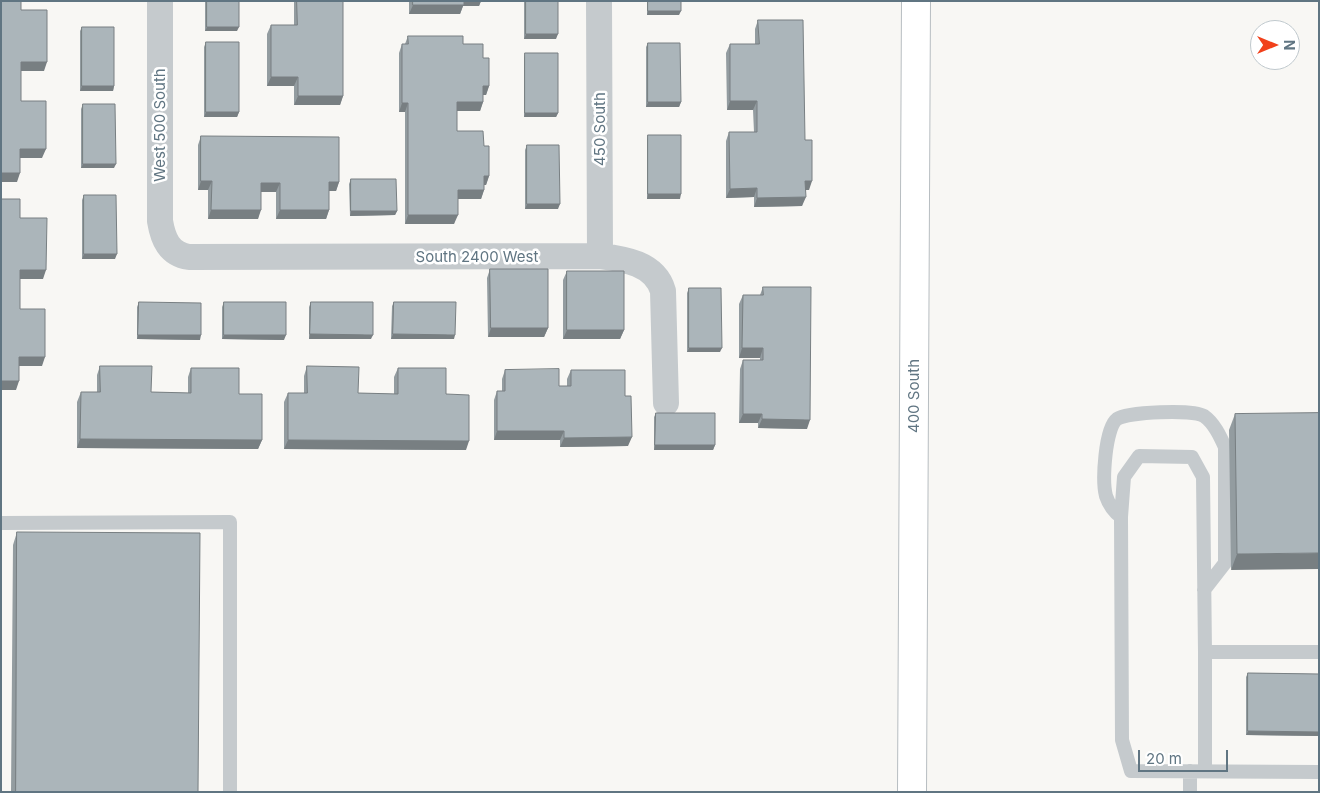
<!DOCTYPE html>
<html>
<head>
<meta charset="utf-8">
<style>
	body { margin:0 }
	#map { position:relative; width:1320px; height:793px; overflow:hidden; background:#f8f7f4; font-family:Inter,sans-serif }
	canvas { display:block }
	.frame { position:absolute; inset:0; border:2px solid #607582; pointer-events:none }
	.north { position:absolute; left:1250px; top:20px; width:50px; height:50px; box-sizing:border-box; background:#fff; border:1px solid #bfc8cd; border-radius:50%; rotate:90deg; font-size:14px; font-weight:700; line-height:20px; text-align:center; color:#607582 }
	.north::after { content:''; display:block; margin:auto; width:18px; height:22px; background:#f1411b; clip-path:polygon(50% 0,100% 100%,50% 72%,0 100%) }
	.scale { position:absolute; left:1138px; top:750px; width:90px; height:22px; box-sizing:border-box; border:2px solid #607582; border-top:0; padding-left:6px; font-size:15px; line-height:18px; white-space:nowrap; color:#607582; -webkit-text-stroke:4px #fff; paint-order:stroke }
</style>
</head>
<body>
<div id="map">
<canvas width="1320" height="793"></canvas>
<div class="frame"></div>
<div class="north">N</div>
<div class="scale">20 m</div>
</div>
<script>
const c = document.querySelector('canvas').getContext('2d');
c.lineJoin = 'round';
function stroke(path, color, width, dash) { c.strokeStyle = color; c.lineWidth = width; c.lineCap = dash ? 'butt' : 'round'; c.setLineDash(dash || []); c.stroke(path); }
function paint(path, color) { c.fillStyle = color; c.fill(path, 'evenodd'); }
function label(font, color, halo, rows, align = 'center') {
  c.font = font + ' Inter,sans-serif'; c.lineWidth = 5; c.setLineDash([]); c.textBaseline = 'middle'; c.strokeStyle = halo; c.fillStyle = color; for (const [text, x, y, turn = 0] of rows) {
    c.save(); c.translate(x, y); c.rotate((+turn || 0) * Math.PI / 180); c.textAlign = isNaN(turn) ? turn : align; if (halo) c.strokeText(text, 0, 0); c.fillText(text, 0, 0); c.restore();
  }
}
const secondary = new Path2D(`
	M912,792l4,-791`);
stroke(secondary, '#b7bdc1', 30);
stroke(new Path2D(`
	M1121,517c-8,-6 -12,-12 -15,-21 -4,-15 -1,-68 11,-77 10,-7 76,-10 87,-3 10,7 16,20 21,31v116l-21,27
	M1,523l229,-1v270
	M1205,652h114
	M1190,771v21
	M1205,771v-119l-2,-175 -11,-20 -53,-1 -15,21 -3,40 1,223 9,31 188,1`), '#c5cacd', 14);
stroke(new Path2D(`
	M160,1v220c3,18 9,33 29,36l411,-1c24,3 55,7 63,35l3,112
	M599,1l1,255`), '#c5cacd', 26);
stroke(secondary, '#fff', 28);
paint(new Path2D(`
	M205,1h34l-2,30h-32z
	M294,1h49v95l-3,9h-46v-19h-27v-52l4,-9h23z
	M409,1h72l-2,5h-16l-3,8h-51z
	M524,1h34l-2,38h-32z
	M647,1h34l-2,14h-32z
	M758,20l47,120 4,50h-4l-3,16 -48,1v-10l-28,1v-57l3,-9h25l-1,-22h-26l-1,-57 4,-9h25v-15z
	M82,27l32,59 -1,5h-33v-60z
	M408,36l55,8 20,14 6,28 -3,9h-3v7l-3,9h-23v20l27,15 5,30 -3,9h-2v5l-3,9h-23l-4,25h-49v-112h-6v-59l3,-9h3z
	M206,42l33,70 -2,5h-33v-70z
	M648,43l33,59 -2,5h-33v-60z
	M525,53l33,60 -2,4h-32v-59z
	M83,104l31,64h-33v-59z
	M648,135l32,64h-33v-59z
	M201,136l138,46 -3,9h-7v19l-3,9h-50v-27h-15l-3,27h-50v-29h-10v-45z
	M527,145l31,64h-33v-59z
	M351,179l46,32 -2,4 -45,1 -1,-32z
	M84,195l31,64h-33v-59z
	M490,269l58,59 -4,9h-56l-1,-59z
	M567,271l57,59 -4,9h-57v-59z
	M763,287l44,142 -49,-1v-5h-19l1,-54 3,-9h17v-2h-21v-54l4,-9h17z
	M689,288l31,64h-33v-59z
	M139,302l61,38 -63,-1v-32z
	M224,302l60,38 -62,-1v-32z
	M311,302l60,37h-62v-32z
	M394,302l60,37h-63l1,-33z
	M100,366l51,26 37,1v-16l3,-9 48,26 23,46 -4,9 -181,-1v-46l4,-10h16v-17z
	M307,366l51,27 36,1v-17l4,-9 48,26 20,56 -182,-1v-47l4,-9h16v-17z
	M505,370l54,16h8v-7l4,-9 54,26 3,50 -68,1v-7h-66v-40l3,-9h5v-12z
	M656,413l59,32 -2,5h-59v-33z
	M1319,413l-88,157 -2,-140 6,-16z
	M17,532l181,260h-187l2,-247z
	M1248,673l71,1v62l-73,-1v-58z`), '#939ca0');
paint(new Path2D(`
	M462,1h19l-2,5h-16l-3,8h-51l4,-9z
	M648,11h33l-2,4h-32z
	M207,27h32l-2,4h-32z
	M526,34h32l-2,5h-32z
	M21,62h26l-3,9h-26z
	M271,77h27l-4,9h-27z
	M82,86h32l-1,5h-33z
	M483,86h6l-3,9h-6z
	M298,96h45l-3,9h-46z
	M730,101h27l-4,9h-26z
	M457,102h26l-3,9h-26z
	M648,102h33l-2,5h-33z
	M402,103h6l-3,9h-6z
	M206,112h33l-2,5h-33z
	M525,113h33l-2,4h-32z
	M20,149h26l-4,9h-25z
	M83,164h33l-2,4h-33z
	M1,173h19l-3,9h-16z
	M484,176h5l-3,9h-5z
	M201,181h11l-4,9h-10z
	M805,181h7l-3,9h-7z
	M329,182h10l-3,9h-10z
	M261,183h19l-4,9h-18z
	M757,188l-3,9 -28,1 4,-9z
	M458,190h26l-3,9h-27z
	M648,194h33l-1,5h-33z
	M806,197l-4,9 -48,1 3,-9z
	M527,204h33l-2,5h-33z
	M211,210h50l-3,9h-50z
	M280,210h49l-3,9h-50z
	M351,211h46l-2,4 -45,1z
	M408,215h50l-4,9h-49z
	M84,254h33l-2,5h-33z
	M20,270h26l-3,9h-26z
	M491,328h57l-4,9h-56z
	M567,330h57l-4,9h-57z
	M310,334l63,1 -2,4h-62z
	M393,334l62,1 -1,4h-63z
	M138,335h63l-1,5 -63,-1z
	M224,335h62l-2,5 -62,-1z
	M689,348h33l-2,4h-33z
	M742,348h21l-3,10h-21z
	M19,357h26l-3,9h-26z
	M1,381h18l-3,9h-15z
	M743,414h19l-4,9h-19z
	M762,419l48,1 -3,9 -49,-1z
	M497,431h67l-4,9h-66z
	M632,437l-4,9 -68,1 4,-9z
	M80,439l182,1 -4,9 -181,-1z
	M288,440l181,1 -3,9 -182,-1z
	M655,445h60l-2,5h-59z
	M1319,553v16l-88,1 6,-16z
	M1248,731l71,1v4l-73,-1z`), '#787f82');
const building = new Path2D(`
	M1,1h20v9h26v52h-26v39h25v48h-26v24h-19z
	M207,1h32v26h-32z
	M297,1h46v95h-45v-19h-27v-52h26z
	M413,1h51v4h-51z
	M526,1h32v33h-32z
	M648,1h33v10h-33z
	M758,20h45l2,120h7v41h-7l1,16 -49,1v-10l-27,1 -1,-57h28v-31h-27v-57h29z
	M82,27h32v59h-32z
	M408,36h55v8h20v14h6v28h-6v16h-26v29h26l1,15h5v30h-5v14h-26v25h-50v-112h-6v-59h6z
	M206,42h33v70h-33z
	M648,43h32l1,59h-33z
	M525,53h33v60h-33z
	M83,104h32l1,60h-33z
	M648,135h33v59h-33z
	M201,136l138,1v45h-10v28h-49v-27h-19v27h-50l1,-29h-11z
	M527,145h32l1,59h-33z
	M351,179h45l1,32h-46z
	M84,195h32l1,59h-33z
	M1,199h19v19h27l-1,52h-26v39h25v48h-26v24h-18z
	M490,269h58v59h-57z
	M567,271h57v59h-57z
	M763,287h48l-1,133 -48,-1v-5h-19v-54h20v-12h-21l1,-53h20z
	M689,288h32l1,60h-33z
	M139,302l62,1v32h-63z
	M224,302h62v33h-62z
	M311,302h62v33l-63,-1z
	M394,302h62l-1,33 -62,-1z
	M100,366h52l-1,26 40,1v-25h48v26h23v46l-182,-1 1,-47h19z
	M307,366l52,1 -1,26 40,1v-26h48v26l23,1v46l-181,-1v-47h19z
	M559,369v17h12v-16h54v26h6l1,41 -68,1v-7h-67v-40h8v-21z
	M656,413h59v32h-60z
	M1319,413v140l-82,1 -2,-140z
	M17,532l183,1 -2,259h-182z
	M1248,673l71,1v58l-71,-1z`);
paint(building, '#abb5ba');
stroke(building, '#787f82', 1);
label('15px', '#607582', '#fff', [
	["West 500 South",160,125,-90],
	["450 South",600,129,-90],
	["South 2400 West",477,257],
	["400 South",914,396,-90]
]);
</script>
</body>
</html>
